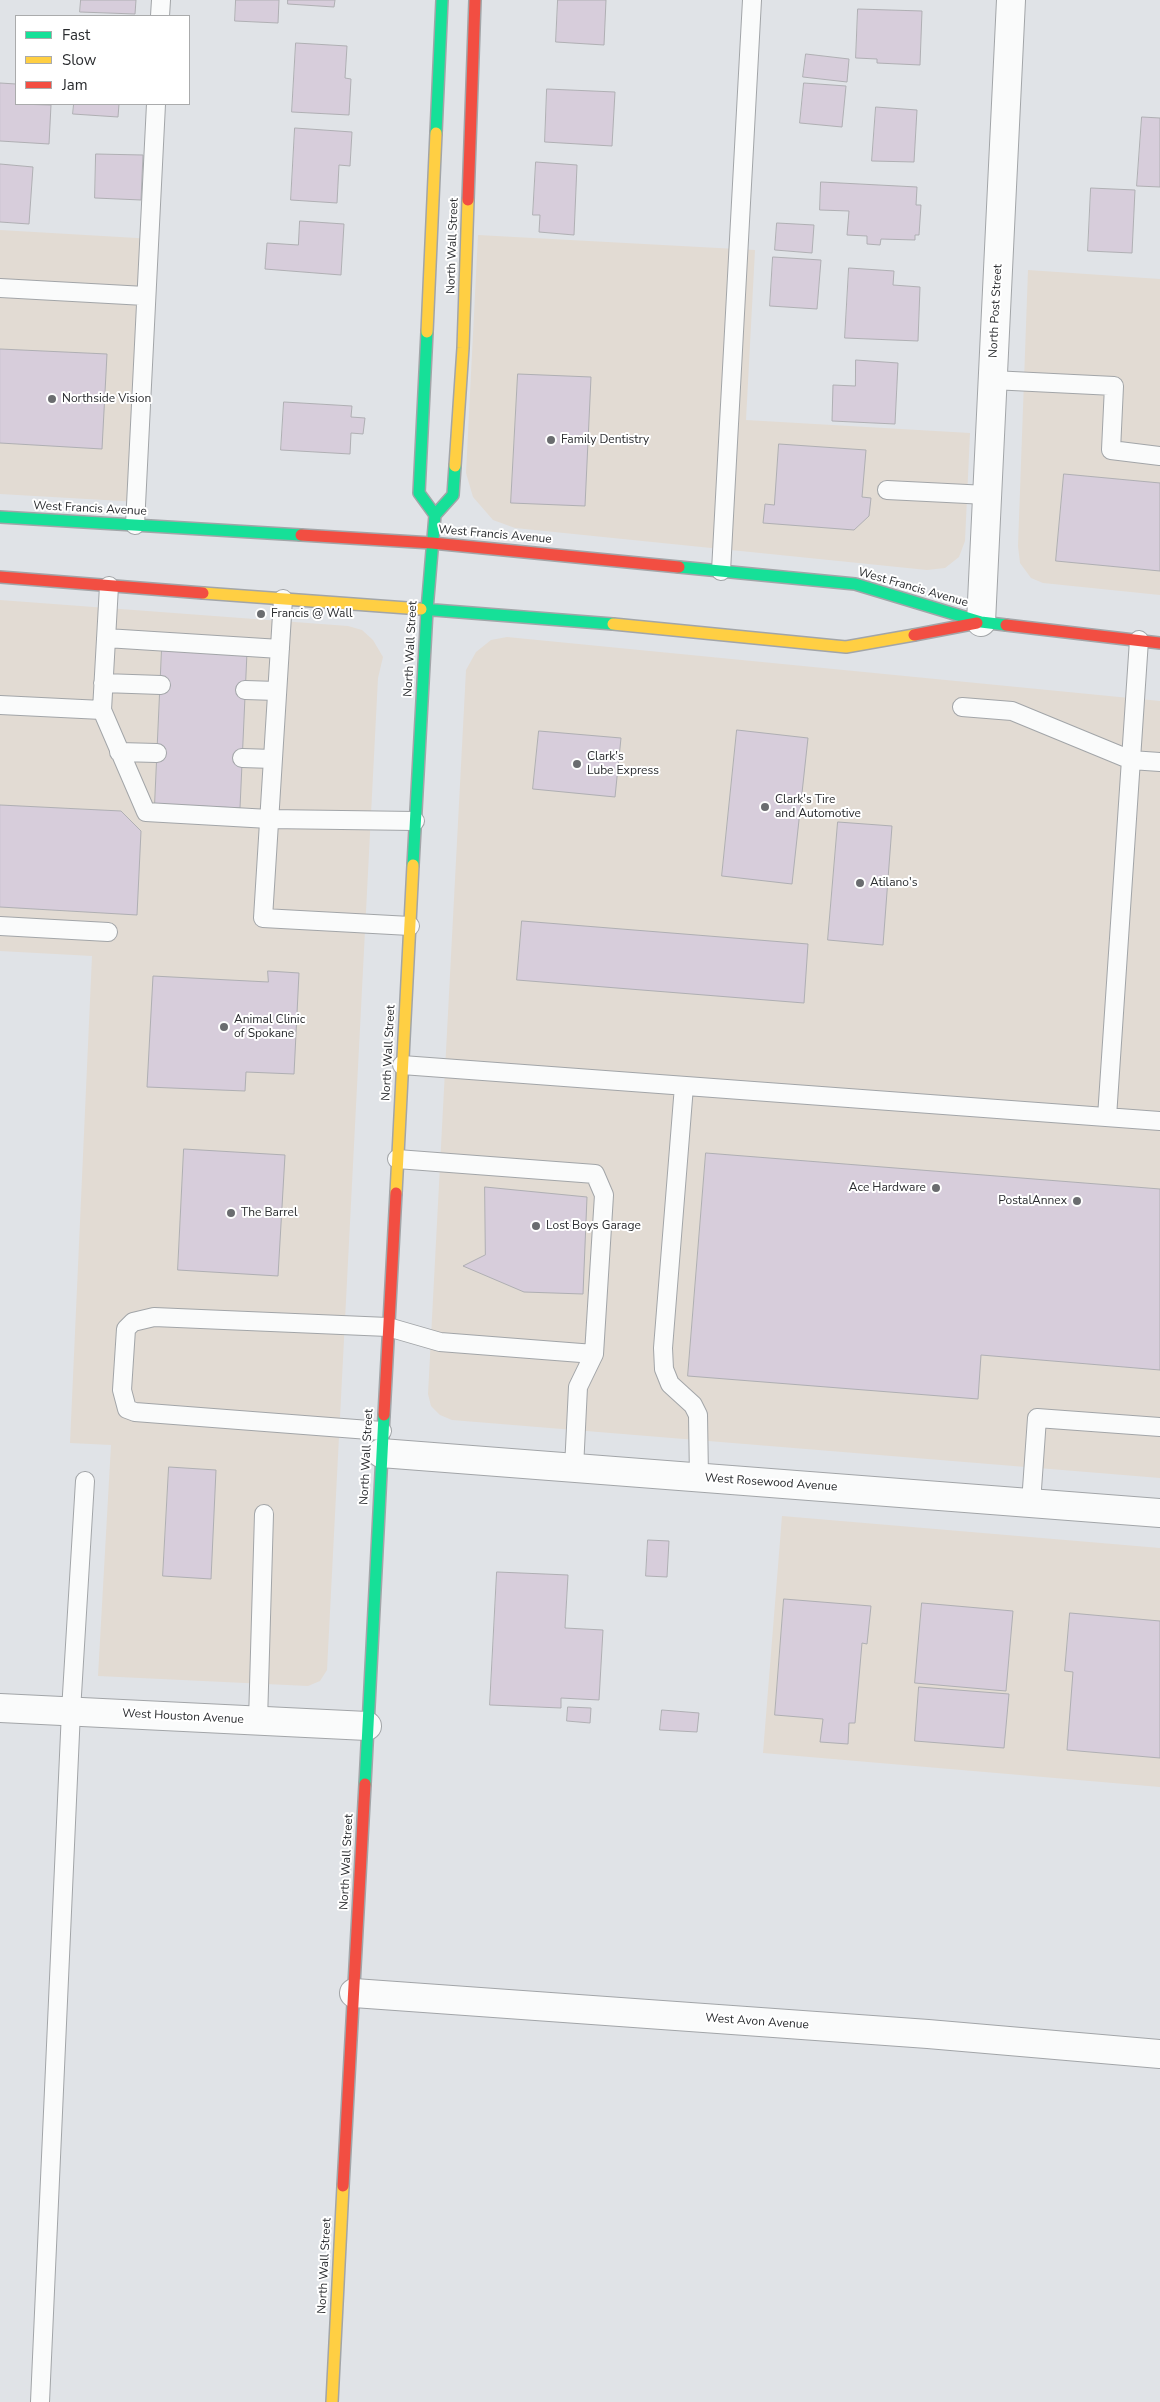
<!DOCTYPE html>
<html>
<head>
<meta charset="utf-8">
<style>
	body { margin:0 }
	#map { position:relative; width:1160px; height:2402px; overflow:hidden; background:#e0e3e7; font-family:"Nunito Sans",sans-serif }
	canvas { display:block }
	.legend { position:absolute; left:15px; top:15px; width:175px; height:90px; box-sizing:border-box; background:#fff; border:1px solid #aaabac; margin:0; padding:6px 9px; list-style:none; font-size:15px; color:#2a2c2f }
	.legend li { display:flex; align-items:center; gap:10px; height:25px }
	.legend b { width:25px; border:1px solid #aaabac }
</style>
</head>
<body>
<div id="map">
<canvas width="1160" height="2402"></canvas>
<ul class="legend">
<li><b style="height:6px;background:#16e098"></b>Fast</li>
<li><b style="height:6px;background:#ffcf43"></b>Slow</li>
<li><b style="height:6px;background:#f24e42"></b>Jam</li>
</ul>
</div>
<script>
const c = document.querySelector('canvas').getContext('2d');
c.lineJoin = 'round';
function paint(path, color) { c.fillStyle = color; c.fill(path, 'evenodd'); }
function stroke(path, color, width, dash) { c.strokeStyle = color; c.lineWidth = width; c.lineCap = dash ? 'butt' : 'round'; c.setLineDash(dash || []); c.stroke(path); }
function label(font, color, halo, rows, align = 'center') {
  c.font = font + ' "Nunito Sans",sans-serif'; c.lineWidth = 4; c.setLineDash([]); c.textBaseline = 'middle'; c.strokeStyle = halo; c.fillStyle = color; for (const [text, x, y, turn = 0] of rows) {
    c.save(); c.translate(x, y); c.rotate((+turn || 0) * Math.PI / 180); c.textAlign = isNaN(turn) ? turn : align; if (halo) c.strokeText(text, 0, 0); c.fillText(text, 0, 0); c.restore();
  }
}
paint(new Path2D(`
	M0,230l154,9 -15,263 -139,-8z
	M478,235l277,15 -9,170 224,13 -5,108 -6,16 -14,11 -18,2 -412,-42 -22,-8 -20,-23 -7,-24z
	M1028,270l132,9v316l-117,-12 -12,-5 -11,-15 -2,-17z
	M0,600l348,26 14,4 11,10 10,17 -5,21 -51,992 -7,11 -12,5 -210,-10 13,-231 -41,-2 22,-487 -92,-5z
	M507,637l653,64v777l-708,-58 -12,-5 -9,-9 -3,-12 38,-724 10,-18 15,-12z
	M782,1516l378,32v239l-397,-34z`), '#e2dbd3');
const building = new Path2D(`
	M81,0h55l-1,14 -55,-2z
	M236,0h43l-1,23 -43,-2z
	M288,0h47l-1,7 -46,-3z
	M558,0h48l-2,45 -48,-3z
	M858,9l64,2 -2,54 -43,-2v-4l-21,-1z
	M296,43l51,3 -2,32 6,1 -2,36 -57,-3z
	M806,54l43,5 -2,23 -44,-5z
	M0,83l16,1v20l35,1 -2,39 -49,-3z
	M804,83l42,3 -4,41 -42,-4z
	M547,89l68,3 -3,54 -67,-4z
	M74,104h45l-1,13 -45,-3z
	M876,107l41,3 -3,52 -42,-1z
	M1142,117l18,1v69l-23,-1z
	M295,128l57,4 -2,34 -11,-1 -2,38 -46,-3z
	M96,154l47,1 -2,45 -46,-2z
	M536,162l41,3 -3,70 -35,-3 1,-17h-7z
	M0,164l33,3 -4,57 -29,-2z
	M821,182l96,5 -1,18h5l-2,30h-4v5l-34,-1 -1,6 -13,-1v-8l-20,-1 2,-24 -29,-1z
	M1091,188l44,2 -3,63 -44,-2z
	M300,221l44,3 -3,51 -76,-6 2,-26 31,2z
	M777,223l37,2 -2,28 -37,-3z
	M773,257l48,3 -4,49 -47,-3z
	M849,268l45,3 -1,14 27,2 -2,54 -73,-3z
	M0,349l107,5 -5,95 -102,-6z
	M856,360l42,3 -3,61 -63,-3 1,-36 22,1z
	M518,374l73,3 -6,129 -74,-3z
	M284,402l68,4 -1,11 14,1 -2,16 -12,-1 -1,21 -69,-4z
	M779,444l87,6 -4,47 9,1 -2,18 -15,14 -91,-7 2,-19 9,1z
	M1064,474l96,9v88l-104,-10z
	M162,648l85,4 -7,156 -85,-4z
	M737,730l71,8 -16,146 -70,-8z
	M539,731l82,7 -6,59 -82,-8z
	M0,805l121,6 20,20 -4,84 -137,-8z
	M838,822l54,4 -9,119 -55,-5z
	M522,921l286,23 -4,59 -287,-23z
	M268,971l31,2 -5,101 -48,-2 -1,19 -98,-4 6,-111 115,6z
	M184,1149l101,6 -7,121 -100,-6z
	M706,1153l454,36v181l-179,-15 -3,44 -290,-23z
	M485,1187l102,10 -4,97 -59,-2 -61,-26 22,-11z
	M169,1467l47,3 -5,109 -48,-3z
	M648,1540l21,1 -2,36 -21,-1z
	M497,1572l71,3 -3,53 38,2 -4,70 -38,-2v10l-71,-3z
	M784,1599l87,7 -4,38 -5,-1 -7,80h-6l-1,21 -28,-2 3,-23 -48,-4z
	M922,1603l91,8 -7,80 -91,-8z
	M1070,1613l90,8v137l-93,-8 6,-78 -8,-1z
	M919,1687l90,7 -5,54 -89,-7z
	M568,1707l23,1 -1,15 -23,-2z
	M662,1710l37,3 -2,19 -37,-2z`);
paint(building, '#d7cddb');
stroke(building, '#afafb3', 1);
const lane = new Path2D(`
	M160,16l1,-16
	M0,288l145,8
	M992,380l122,6 -3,64 49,6
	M887,490l100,5
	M135,525l21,-421
	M721,571l31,-571
	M283,599l-20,319 147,8
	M106,638l174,11
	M103,683l58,2
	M245,690l32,1
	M0,705l102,5 7,-124
	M962,707l50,4 119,49 29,2
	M102,710l44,102 123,7 146,2
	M119,752l38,1
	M242,758l31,1
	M0,926l108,6
	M402,1065l758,56
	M684,1086l-21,262 1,21 6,15 23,21 5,10 1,63
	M1107,1117l32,-477
	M382,1431l-247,-19 -8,-3 -5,-19 4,-61 7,-7 21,-5 234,10 52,15 154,12 10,-159 -9,-21 -198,-15
	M574,1468l4,-81 16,-33
	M1031,1503l6,-85 123,9
	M258,1721l6,-207
	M40,2402l31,-691 14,-230`);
const street = new Path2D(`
	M981,622l30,-622
	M381,1453l779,60
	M0,1708l367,18
	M354,1993l574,41 232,20`);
const fast = new Path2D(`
	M436,133l6,-133
	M427,332l-8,161 16,22
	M0,517l301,18
	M679,567l176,17 126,38 25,3
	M421,609l192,15
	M413,865l14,-255 8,-95 18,-20 2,-29
	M365,1784l19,-369`);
const slow = new Path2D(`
	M427,332l9,-199
	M455,466l8,-118 5,-148
	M203,593l218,16
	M613,624l233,23 68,-12
	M396,1193l17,-328
	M332,2402l11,-216`);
const jam = new Path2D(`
	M468,200l7,-200
	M301,535l131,8 247,24
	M0,577l203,16
	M1006,625l154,18
	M914,635l63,-12
	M384,1415l12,-222
	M343,2186l22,-402`);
stroke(lane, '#a2a5a8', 20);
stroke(street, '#a2a5a8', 30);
stroke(fast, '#a2a5a8', 14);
stroke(slow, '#a2a5a8', 14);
stroke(jam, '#a2a5a8', 14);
stroke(lane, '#fafbfb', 18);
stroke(street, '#fafbfb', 28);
stroke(fast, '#16e098', 11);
stroke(slow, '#ffcf43', 11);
stroke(jam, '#f24e42', 11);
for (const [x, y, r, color] of [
	[52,399,5,"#6a6c6f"],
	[551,440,5,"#6a6c6f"],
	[261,614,5,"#6a6c6f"],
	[577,764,5,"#6a6c6f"],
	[765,807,5,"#6a6c6f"],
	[860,883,5,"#6a6c6f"],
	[224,1027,5,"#6a6c6f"],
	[936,1188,5,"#6a6c6f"],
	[1077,1201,5,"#6a6c6f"],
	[231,1213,5,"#6a6c6f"],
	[536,1226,5,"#6a6c6f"]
]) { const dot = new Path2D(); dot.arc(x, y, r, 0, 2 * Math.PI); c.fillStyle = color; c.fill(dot); stroke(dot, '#fff', 2); }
label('12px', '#2a2c2f', '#fff', [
	["North Wall Street",453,246,-88],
	["North Post Street",996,311,-87],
	["West Francis Avenue",90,509,3],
	["West Francis Avenue",495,535,5],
	["West Francis Avenue",913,588,16],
	["North Wall Street",411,649,-87],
	["North Wall Street",389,1053,-87],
	["North Wall Street",367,1457,-87],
	["West Rosewood Avenue",771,1483,4],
	["West Houston Avenue",183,1717,3],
	["North Wall Street",347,1862,-87],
	["West Avon Avenue",757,2022,4],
	["North Wall Street",325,2266,-87]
]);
label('12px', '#2a2c2f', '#fff', [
	["Northside Vision",62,399],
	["Family Dentistry",561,440],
	["Francis @ Wall",271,614],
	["Clark's",587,757],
	["Lube Express",587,771],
	["Clark's Tire",775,800],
	["and Automotive",775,814],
	["Atilano's",870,883],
	["Animal Clinic",234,1020],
	["of Spokane",234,1034],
	["Ace Hardware",926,1188,"right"],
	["PostalAnnex",1067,1201,"right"],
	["The Barrel",241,1213],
	["Lost Boys Garage",546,1226]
], 'left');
</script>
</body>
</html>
